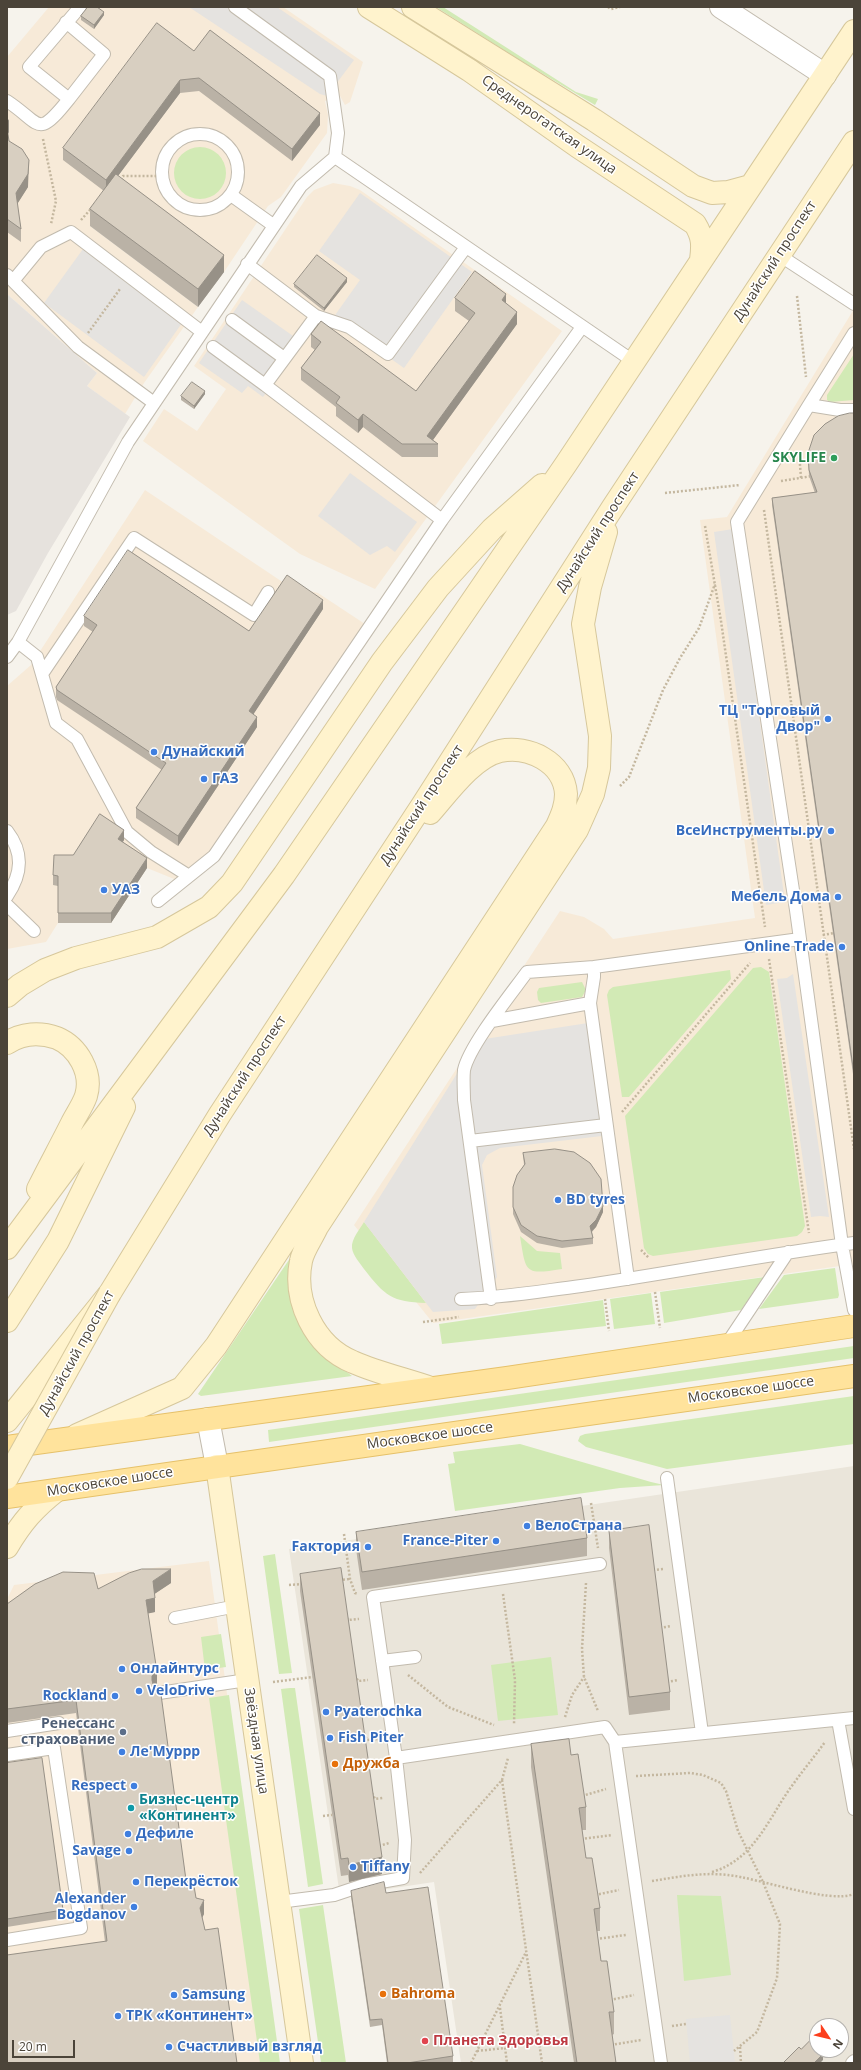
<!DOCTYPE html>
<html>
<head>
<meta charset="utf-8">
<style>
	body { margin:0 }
	#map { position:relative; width:861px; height:2070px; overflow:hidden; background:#f6f3ec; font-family:"Open Sans",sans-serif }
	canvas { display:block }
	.frame { position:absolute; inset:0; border:8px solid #4b4439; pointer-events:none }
	.north { position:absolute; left:809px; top:2018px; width:40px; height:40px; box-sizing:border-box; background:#fff; border:1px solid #b7b4b0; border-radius:50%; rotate:125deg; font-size:11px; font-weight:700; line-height:16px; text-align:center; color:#4b4439 }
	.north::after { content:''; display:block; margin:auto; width:14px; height:18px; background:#fc3f1d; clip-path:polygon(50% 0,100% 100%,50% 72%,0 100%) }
	.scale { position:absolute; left:12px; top:2040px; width:63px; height:18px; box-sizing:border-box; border:2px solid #4b4439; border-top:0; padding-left:5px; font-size:12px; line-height:14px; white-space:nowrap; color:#4b4439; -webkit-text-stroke:3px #fff; paint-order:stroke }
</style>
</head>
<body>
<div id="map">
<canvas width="861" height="2070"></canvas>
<div class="frame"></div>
<div class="north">N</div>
<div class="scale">20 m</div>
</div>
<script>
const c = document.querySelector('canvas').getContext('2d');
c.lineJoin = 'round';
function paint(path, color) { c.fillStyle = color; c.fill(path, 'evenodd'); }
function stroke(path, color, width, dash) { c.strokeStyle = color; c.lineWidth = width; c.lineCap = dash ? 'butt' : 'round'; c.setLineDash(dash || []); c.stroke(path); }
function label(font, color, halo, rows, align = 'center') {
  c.font = font + ' "Open Sans",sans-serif'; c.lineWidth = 3; c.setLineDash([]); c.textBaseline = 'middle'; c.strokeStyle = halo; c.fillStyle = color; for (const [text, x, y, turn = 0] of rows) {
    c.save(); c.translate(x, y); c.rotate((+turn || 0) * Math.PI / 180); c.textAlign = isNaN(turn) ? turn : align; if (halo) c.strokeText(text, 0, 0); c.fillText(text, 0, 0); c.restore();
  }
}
paint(new Path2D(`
	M854,1466v597h-393l-27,-181 -94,14 -51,-347zM817,2026h24v24h-24z`), '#eae5da');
paint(new Path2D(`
	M49,7h234l80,55 -13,40 -5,3 -5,-9 -15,5 3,14 -1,18 -46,64 -13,9 -44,66 -108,-80 -26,34 108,81 -54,76 -19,31 -38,-28 10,-13 -90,-79v-237z
	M333,183l17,3 10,4 202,141 -187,258 -75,-35 -157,-113 21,-32 33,22 29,-42 -32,-23 113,-169 7,-7z
	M854,309v955l-421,59 -79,-98 206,-314 24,6 20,12 9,10 142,-21 -55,-398 27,-3z
	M145,490l142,95 31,8 47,31 -176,261 -42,-17 -36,55h-53l-12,19 -39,7v-263l24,-21z
	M209,1561l68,502h-270v-464l7,-14z`), '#f7ead8');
paint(new Path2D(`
	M7,294l90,79 -10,13 43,31 -82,136 -32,58 -9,4z`), '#e6e2dd');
paint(new Path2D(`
	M436,7h7l133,85 22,7 -3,6 -77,-46z
	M174 173a26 26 0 1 1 52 0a26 26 0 1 1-52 0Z
	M854,354v46l-24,2 -3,-2v-5z
	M761,967l8,5 36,254 -3,6 -5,4 -144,20 -5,-2 -4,-6 -19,-132 128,-148z
	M730,970l1,9 -102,118h-7l-15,-102 2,-5 4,-3z
	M582,982l4,8 -4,7 -41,6 -3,-3 -1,-8 2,-4z
	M364,1222l62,81c-34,-1 -41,-7 -62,-34 -4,-6 -11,-13 -12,-21 -1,-9 8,-19 12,-26z
	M520,1236l17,15 23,2 2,16c-38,6 -36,4 -42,-33z
	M299,1245l-5,19 45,102 13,10 -151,20 -3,-2z
	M835,1268l4,27 -1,3 -79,11 25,-34z
	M765,1277l-24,33 -77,13 -4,-31z
	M651,1293l4,31 -41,5 -4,-30z
	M603,1300l3,26 -164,18 -3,-20z
	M854,1346v12l-585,84 -1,-12z
	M854,1396v48l-187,25 -81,-22 -8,-6 2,-5 5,-2z
	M520,1444l131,38 13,3 -44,3 -165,23 -7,-47 7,-1 -2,-11z
	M275,1554l17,119 -13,1 -16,-118z
	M221,1634l5,33 -21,3 -4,-33z
	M551,1657l7,58 -60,6 -7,-56z
	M290,1688h5l28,196 -15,3 -27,-198z
	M229,1695l51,368h-20l-51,-365z
	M677,1895l44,1 10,79 -47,6z
	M323,1905l23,158h-25l-22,-154z`), '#d2eab5');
paint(new Path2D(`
	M189,7h88l77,53 -27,36 -7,-2z
	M360,193l112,79 -68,96 -71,-50 27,-38 -41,-29z
	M83,249l99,74 -38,54 -100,-74z
	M242,300l61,43 -40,54 -15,-11 -6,7 -43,-30z
	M350,473l67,49 -22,30 -8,-6 -17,9 -52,-39z
	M733,529l52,373 -19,3 -52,-373z
	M793,974l36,243 -9,-1 -9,1 -34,-238 10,-1z
	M588,1023l14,113 -102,12 -13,7 -5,10 15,112 -22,32 -42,3 -69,-90 114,-182z
	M730,2015l5,48h-45l-4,-44z`), '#e5e3e0');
const lane = new Path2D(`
	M235,7l95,69 8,57 -3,24
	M66,22l38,32 -35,45
	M7,101c35,23 29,39 62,-2l-40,-32 51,-60
	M162 172a38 38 0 1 1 76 0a38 38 0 1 1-76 0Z
	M231,195l42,30
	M779,255l75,49
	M247,264l69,52
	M7,275l6,6 28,-34 30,-15 131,100
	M13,281l65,66 76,56
	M232,320l52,38
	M213,347l52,38
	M809,405l45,-72
	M854,410h-14l-31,-5 -72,117 59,388 46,335 12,65
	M442,520l-177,-135 51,-69 33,11 39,27 78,-107
	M18,642l19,15 19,66 21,16 50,93 24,20 38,24
	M7,657l11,-15 110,-200 173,-256 34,-29 298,204
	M42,674l92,-136 120,77 14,-23
	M7,831c17,22 15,43 0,65
	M158,901l56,-45 228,-336 140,-193
	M7,905l27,26
	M594,967l206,-28
	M590,1003l38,276
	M470,1141l136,-16
	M461,1299c41,-1 80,-8 120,-13 91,-13 182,-31 273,-43
	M491,1299l-27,-199c0,-9 -1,-21 0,-30 5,-24 47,-76 63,-98l67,-5v10l-4,26 -98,18
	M726,1345l62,-93
	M667,1478l35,255
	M175,1618l62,-12
	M382,1661l33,-4
	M159,1693l88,-13
	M838,1720l16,89
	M7,1731l52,-8
	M615,1742l239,-24
	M7,1755l47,-7 27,180 -74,12
	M396,1758l-23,-161 227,-33
	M279,1902l55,-7 30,-10 39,-7 2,-38 -9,-82 209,-31 10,15 46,321
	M852,2063l2,-2`);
const street = new Path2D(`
	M721,7l104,68
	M208,1419l9,47`);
const secondary = new Path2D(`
	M369,7l100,63 108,76 118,78c8,13 8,21 6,36
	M413,7l181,113 99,66 19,7 16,-1 22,-6
	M7,996l13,-11 25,-15 31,-12 81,-21 52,-30 23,-24 150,-221 56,-74 54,-59 50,-44
	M7,1043c15,-10 33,-11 50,-5 21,9 36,35 29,58 -3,9 -10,19 -14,27 -11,22 -23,44 -34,66
	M7,1248l277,-373 282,-411 288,-433
	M7,1321l51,-80 66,-134
	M431,1388c-26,-9 -53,-15 -78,-26 -39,-16 -60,-62 -52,-101 2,-11 11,-23 16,-34l260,-397 16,-36 6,-26 1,-32 -17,-112 7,-37 16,-55
	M7,1421l103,-128 110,-179 203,-310 190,-297 241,-365
	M77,1435l105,-47 34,-42 341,-520c5,-11 9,-20 9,-32 -2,-32 -38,-49 -66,-43 -27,6 -53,43 -70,62
	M217,1466l85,597
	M7,1547c15,-25 27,-39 50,-57`);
const primary = new Path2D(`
	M7,1447l500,-69 347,-52
	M7,1497l847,-121`);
stroke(lane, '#c2bbae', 14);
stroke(street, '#c2bbae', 24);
stroke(secondary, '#d6c79b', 24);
stroke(primary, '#e6c16a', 24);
stroke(new Path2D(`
	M608,7l3,2 9,-2
	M43,139l13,62 -5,23
	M121,180l2,-4h39
	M81,220l16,-18
	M797,296l9,81
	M88,333l32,-44
	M799,452l2,26
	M781,481l31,-5
	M665,493l75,-8
	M764,510l90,639
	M705,526l16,95 44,306
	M620,786l9,-9 34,-87 17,-32 19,-30 16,-44
	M823,935l11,-2
	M769,959l40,274
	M622,1112l128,-149
	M641,1250l8,8
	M655,1292l5,36
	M605,1299l4,32
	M423,1322l36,-5
	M591,1503l7,45
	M344,1534l6,45 5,14 3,1
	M653,1570l11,-1
	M339,1580l11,-1
	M586,1583l-4,66 2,28 14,34
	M289,1585l13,-1
	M503,1594l12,86 -1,45
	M347,1618l1,2 11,-1
	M660,1628l11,-2
	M355,1675l3,6 10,-1
	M408,1675l40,32 46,18
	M273,1682l40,-5
	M667,1682l11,-2
	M565,1717l7,-22 12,-18
	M364,1733l3,7 11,-1
	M636,1776l54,-3 13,2 18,8 5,8 12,40 25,51 17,42 -3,54 -20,54 -23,19
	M502,1780l40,283
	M372,1793l3,6 8,-1
	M582,1796l24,-7
	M323,1816l9,-1
	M581,1839l31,-4
	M379,1846l10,-3
	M712,1872c44,-13 57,-56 82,-89 10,-14 21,-27 31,-41
	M420,1873l82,-93 6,-22
	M652,1881c25,-4 50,-9 76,-6 30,3 101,29 126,19
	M595,1895l24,-5
	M596,1939l30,-4
	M610,2000l24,-5
	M500,2008l7,55
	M672,2026l14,-2
	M611,2045l30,-5
	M740,2047l1,16
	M477,2051l28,-3
	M471,2063l55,-111`), '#c4b79f', 2.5, [2, 2]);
stroke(lane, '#fff', 12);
stroke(street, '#fff', 22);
stroke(secondary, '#fff3cd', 22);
stroke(primary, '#ffe39c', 22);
const secondaryBridge = new Path2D(`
	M7,1478l103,-185`);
stroke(secondaryBridge, '#d6c79b', 24, []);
stroke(secondaryBridge, '#fff3cd', 22);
paint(new Path2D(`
	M104,15l-10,14 -13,-9v-4z
	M194,51l126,74 -28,36 -93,-70 -19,2 -62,83 106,96 -26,35 -108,-81v-17l14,-18 -41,-31v-12z
	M7,118l2,14 -1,2 1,7 19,46 -11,17 4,25v13l-14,-10z
	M347,282l-23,29 -30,-24v-3z
	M455,298l51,6 11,20 -84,116 5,4v13h-36l-39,-30 -5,6 -22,-17v-9l-35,-27v-12l14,-18 -4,-3v-13l105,57 53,-70 -14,-10z
	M205,394l-11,15 -13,-9v-4z
	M854,413v668l-82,-576v-7l43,-5 -6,-17 -1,-23z
	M323,609l-70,105 4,13 -79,119 -42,-28v-10l26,-38 -105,-70 -1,-3v-10l37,-55 -9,-6v-10l165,15z
	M124,840l-1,2 24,26 -36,55h-53v-37l-5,-1v-10l20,-20z
	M523,1153l80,59 -7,15 -4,5 1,6v6l-31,4 -25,-5 -16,-11 -8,-18v-27l11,-22z
	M609,1531l61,161v18l-41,5 -20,-167z
	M356,1532l231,6v18l-225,34 -6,-41z
	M300,1574l82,300 -33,8 -1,-7 -7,1 -41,-285z
	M171,1583l-17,11 1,18 -7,1 9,73 29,194 18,34 -2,4 3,12 32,133 -132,-121 -29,-229 -69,10v-119l91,-15z
	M531,1744l40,11 15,52v23h-4l4,28 14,50v23h-3l4,30 13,51v22l-2,1 4,28h-42l-43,-296z
	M7,1763l56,147v8l-56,9z
	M351,1891l35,2 67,163v7h-66l-5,-38 -12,2 -19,-130z`), '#bab2a6');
paint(new Path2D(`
	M104,12v3l-10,14v-4z
	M180,80v13l-74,99v-12z
	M320,113v12l-28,36v-12z
	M9,119v13l-2,3v-13z
	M29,160l-1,27 -12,19v-13z
	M224,255v17l-26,35v-18z
	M347,278v4l-23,29v-3z
	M506,294v13l-4,-7z
	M517,312v12l-87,120 -3,-8z
	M205,391v3l-11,15v-3z
	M363,414v13l-5,6v-13z
	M323,600v9l-74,112v-10z
	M257,717v10l-79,119v-10z
	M124,830v10l-6,9v-10z
	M147,858v10l-36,55v-10z
	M603,1206v6l-7,15 -6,6v-7z
	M171,1569v14l-18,12v-14z
	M155,1598v14l-9,2v-14z
	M157,1672v14l-5,4v-14z
	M382,1857v17l-33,8v-17z
	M204,1900v14l-4,8v-14z
	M823,2054v6l-3,3h-6z`), '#979187');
const building = new Path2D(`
	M88,7h9l7,5 -10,13 -13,-9z
	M157,23l37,28 16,-21 110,83 -28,36 -93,-71 -19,2 -74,100 -43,-32z
	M7,128l2,13 13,8 7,11 -1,14 -12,19 5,36 -14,-10z
	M116,174l108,81 -26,34 -108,-80z
	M317,255l30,23 -23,30 -30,-24z
	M475,271l31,23 -4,6 15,12 -90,124 11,8h-36l-39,-30 -5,6 -22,-17 4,-6 -39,-29 20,-26 -10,-8 10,-13 95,70 59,-78 -20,-15z
	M192,382l13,9 -11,15 -13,-10z
	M850,413h4v661l-82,-576 45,-6 -8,-22 -1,-17 6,-18 11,-11 13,-8z
	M128,550l121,81 38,-56 36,25 -74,111 8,6 -79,119 -42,-28 30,-45 -109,-73 -1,-3 41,-62 -13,-9z
	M100,814l24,16 -6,9 29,19 -36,55h-53v-37l-5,-1 1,-20h19z
	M555,1149l19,3 16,11 11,16 2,27 -7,14 -6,6 3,12 -31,3 -25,-5 -16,-11 -8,-18v-20l4,-12 8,-11 -2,-11z
	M581,1498l6,40 -225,34 -6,-40z
	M649,1525l21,167 -41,5 -20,-166z
	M341,1568l41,289 -33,8 -1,-7 -7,1 -41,-285z
	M142,1569h29l-18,12 2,17 -9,2 11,72 -5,4v4l1,4 7,3 26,193h7l3,18 8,2 -4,8 5,22 13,-2 19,135h-230v-108l100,-14 -31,-241 -69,9v-105l28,-20 28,-12 31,1 4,16 31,-16z
	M569,1739l2,16 7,-1 8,53 -7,1 7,50h6l8,50 -6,1 7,52h6l7,51h-5l7,51h-39l-46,-319z
	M42,1758l21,152 -56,9v-156z
	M384,1882l2,11 42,-6 25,169 -46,7h-19l-6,-44 -12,1 -19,-129z
	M810,2041l7,7v2h2l4,4 -9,9h-31l16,-16 2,2z`);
paint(building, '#d8cfc1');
stroke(building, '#979187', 1);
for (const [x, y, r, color] of [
	[834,458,4,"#2e9e5b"],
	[828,719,4,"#3f7fe0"],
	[154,752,4,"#3f7fe0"],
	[204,779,4,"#3f7fe0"],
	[831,831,4,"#3f7fe0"],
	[104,890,4,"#3f7fe0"],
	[838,897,4,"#3f7fe0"],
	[842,947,4,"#3f7fe0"],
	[558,1200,4,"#3f7fe0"],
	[527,1526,4,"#3f7fe0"],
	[496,1541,4,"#3f7fe0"],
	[368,1547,4,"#3f7fe0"],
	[122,1669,4,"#3f7fe0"],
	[139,1691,4,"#3f7fe0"],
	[115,1696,4,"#3f7fe0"],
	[326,1712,4,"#3f7fe0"],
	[123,1732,4,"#5c6f8a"],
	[330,1738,4,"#3f7fe0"],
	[122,1752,4,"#3f7fe0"],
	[335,1764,4,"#e8710a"],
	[134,1786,4,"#3f7fe0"],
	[131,1808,4,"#0f9aa8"],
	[128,1834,4,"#3f7fe0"],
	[129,1851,4,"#3f7fe0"],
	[353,1867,4,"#3f7fe0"],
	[136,1882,4,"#3f7fe0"],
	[134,1907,4,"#3f7fe0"],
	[383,1994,4,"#e8710a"],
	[174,1995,4,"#3f7fe0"],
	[118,2016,4,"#3f7fe0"],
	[425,2041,4,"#e0444e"],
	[169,2047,4,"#3f7fe0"]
]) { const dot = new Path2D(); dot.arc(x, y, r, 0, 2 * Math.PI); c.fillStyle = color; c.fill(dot); stroke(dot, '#fff', 1.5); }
label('14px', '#4b4439', '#fff', [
	["Среднерогатская улица",549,125,35],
	["Дунайский проспект",775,261,-57],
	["Дунайский проспект",598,532,-57],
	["Дунайский проспект",422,805,-57],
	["Дунайский проспект",245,1076,-57],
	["Дунайский проспект",77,1353,-61],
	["Московское шоссе",751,1390,-8],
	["Московское шоссе",430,1436,-8],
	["Московское шоссе",110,1482,-9],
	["Звёздная улица",256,1741,82]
]);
label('bold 14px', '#27864d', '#fff', [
	["SKYLIFE",826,458]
], 'right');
label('bold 14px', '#366cbe', '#fff', [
	["ТЦ \"Торговый",820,711,"right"],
	["Двор\"",820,727,"right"],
	["Дунайский",162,752],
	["ГАЗ",212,779],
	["ВсеИнструменты.ру",823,831,"right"],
	["УАЗ",112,890],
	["Мебель Дома",830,897,"right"],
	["Online Trade",834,947,"right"],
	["BD tyres",566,1200],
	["ВелоСтрана",535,1526],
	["France-Piter",488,1541,"right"],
	["Fактория",360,1547,"right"],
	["Онлайнтурс",130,1669],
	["VeloDrive",147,1691],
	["Rockland",107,1696,"right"],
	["Pyaterochka",334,1712],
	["Fish Piter",338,1738],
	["Ле'Муррр",130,1752],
	["Respect",126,1786,"right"],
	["Дефиле",136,1834],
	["Savage",121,1851,"right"],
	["Tiffany",361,1867],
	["Перекрёсток",144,1882],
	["Alexander",126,1899,"right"],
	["Bogdanov",126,1915,"right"],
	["Samsung",182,1995],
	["ТРК «Континент»",126,2016],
	["Счастливый взгляд",177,2047]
], 'left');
label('bold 14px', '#4e5e75', '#fff', [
	["Ренессанс",115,1724],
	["страхование",115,1740]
], 'right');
label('bold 14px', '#c56008', '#fff', [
	["Дружба",343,1764],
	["Bahroma",391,1994]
], 'left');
label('bold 14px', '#0d838f', '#fff', [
	["Бизнес-центр",139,1800],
	["«Континент»",139,1816]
], 'left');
label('bold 14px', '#be3a42', '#fff', [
	["Планета Здоровья",433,2041]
], 'left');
</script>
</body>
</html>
